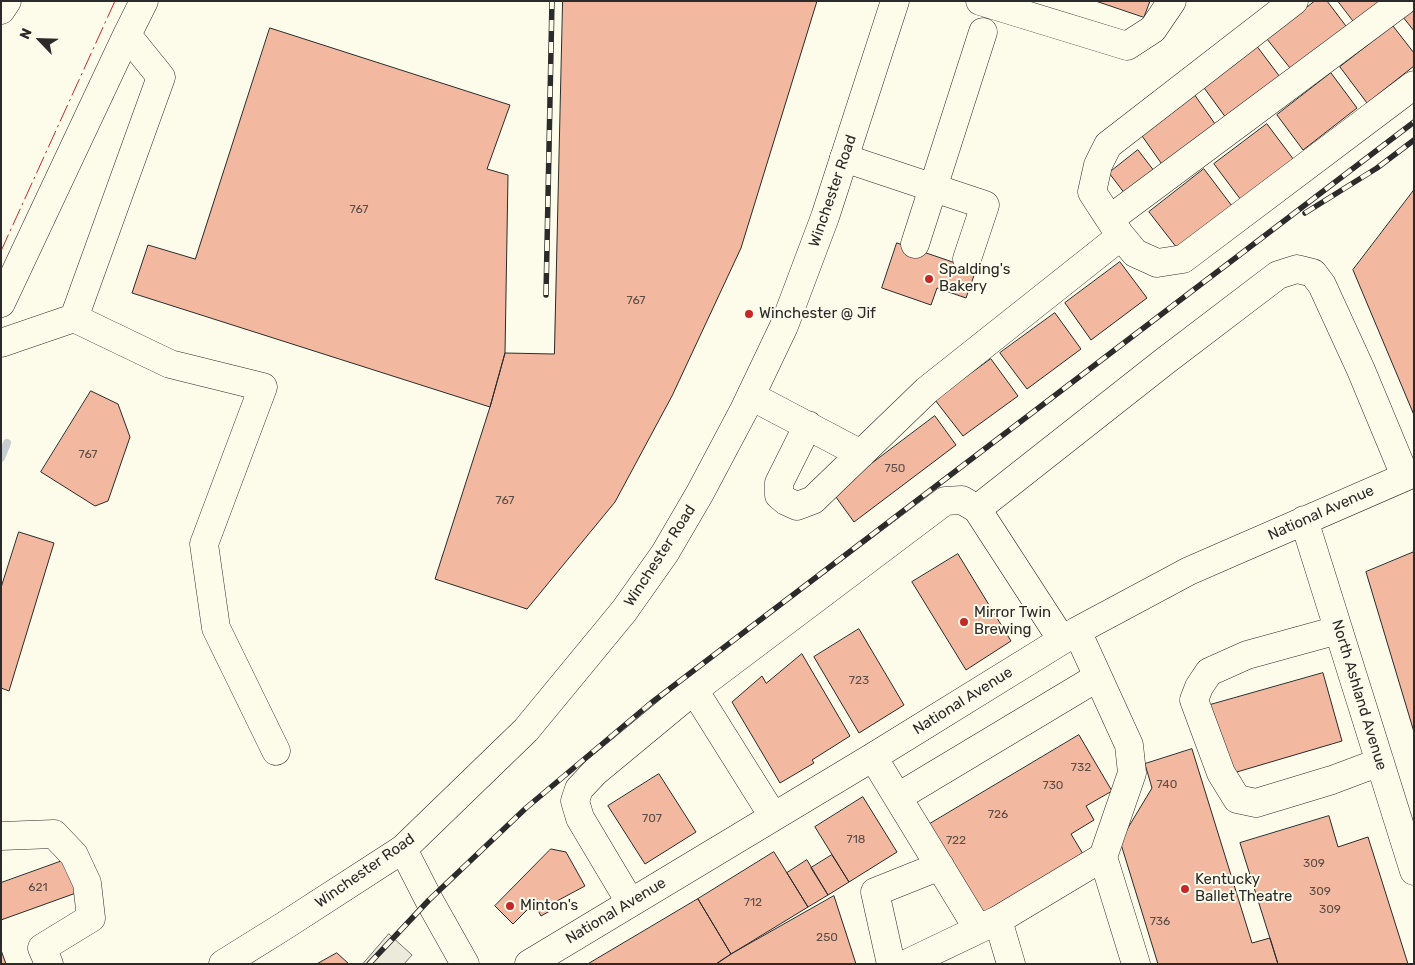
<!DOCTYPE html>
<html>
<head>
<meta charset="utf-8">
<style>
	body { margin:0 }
	#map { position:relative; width:1415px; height:965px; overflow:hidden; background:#fdfbea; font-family:Rubik,sans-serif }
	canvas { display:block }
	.frame { position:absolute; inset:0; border:2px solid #2b2b2b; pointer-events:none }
	.north { position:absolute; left:15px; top:15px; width:50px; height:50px; -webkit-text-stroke:4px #fdfbea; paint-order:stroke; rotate:294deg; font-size:14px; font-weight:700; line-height:20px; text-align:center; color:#2b2b2b }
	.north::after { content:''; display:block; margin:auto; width:18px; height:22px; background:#2b2b2b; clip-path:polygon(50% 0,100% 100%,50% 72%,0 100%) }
</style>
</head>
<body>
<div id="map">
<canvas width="1415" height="965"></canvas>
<div class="frame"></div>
<div class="north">N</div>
</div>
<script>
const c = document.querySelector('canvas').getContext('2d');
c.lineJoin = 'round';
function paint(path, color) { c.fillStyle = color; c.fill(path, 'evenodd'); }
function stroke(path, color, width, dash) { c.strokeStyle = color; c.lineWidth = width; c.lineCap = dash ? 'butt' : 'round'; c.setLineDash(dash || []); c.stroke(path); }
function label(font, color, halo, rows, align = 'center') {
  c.font = font + ' Rubik,sans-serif'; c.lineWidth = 4; c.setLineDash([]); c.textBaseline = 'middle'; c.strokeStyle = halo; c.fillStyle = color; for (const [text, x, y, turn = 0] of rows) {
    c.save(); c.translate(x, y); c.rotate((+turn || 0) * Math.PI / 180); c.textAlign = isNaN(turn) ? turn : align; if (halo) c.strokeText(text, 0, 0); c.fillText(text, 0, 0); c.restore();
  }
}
const parking = new Path2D(`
	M389,934l23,21 -8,9h-41z`);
paint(parking, '#eceadb');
stroke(parking, '#74746e', 1);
stroke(new Path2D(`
	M1,458l6,-15`), '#c7d0d0', 8);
const building = new Path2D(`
	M563,1h254l-76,247 -69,148 -57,106 -88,107 -92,-30 55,-172 15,-54 49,1z
	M1096,1h54l-6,16z
	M1315,1h12l22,29 -55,43 -27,-34z
	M1338,1h45l-28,22z
	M1414,8v23l-11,-14z
	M1393,26l21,27v13l-47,37 -27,-36z
	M270,28l240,77 -23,64 21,6 -3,178 -15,54 -358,-114 16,-48 47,14z
	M1256,45l27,36 -54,41 -27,-37z
	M1331,73l26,35 -54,42 -26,-35z
	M1194,94l26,37 -54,39 -26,-37z
	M1267,124l27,36 -53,40 -27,-36z
	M1138,150l20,26 -29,23 -20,-26z
	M1204,169l28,37 -55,42 -28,-36z
	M1414,190v225l-61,-145z
	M897,243l79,27 -10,28 -29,-10 -6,17 -49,-17z
	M1120,262l27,36 -56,42 -26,-37z
	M1055,313l26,36 -54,40 -27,-36z
	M991,359l27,37 -55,40 -28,-36z
	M91,391l27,13 12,33 -22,64 -13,5 -54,-34z
	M935,416l21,29 -102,77 -21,-29z
	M19,532l35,11 -45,148 -8,-3v-100z
	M1414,552v180l-48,-160z
	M958,554l53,87 -45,29 -54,-88z
	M859,629l45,76 -45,28 -45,-76z
	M802,654l48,82 -38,24 2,3 -34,20 -48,-81 30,-26 4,7z
	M1323,673l19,68 -112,33 -20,-69z
	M1079,735l33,56 -26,15 8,14 -23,14 12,20 -102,60 -53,-89z
	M1192,749l60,194 18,-5 8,26h-120l-38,-123 32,-53 -7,-24z
	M659,774l37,58 -51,32 -37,-58z
	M863,797l34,55 -48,30 -34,-55z
	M1329,816l9,31 30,-10 40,127h-130l-38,-121z
	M551,849l15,3 19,34 -30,16 2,5 -16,9 -7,-13 -21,21 -18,-18z
	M774,852l34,55 -77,47 -33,-55z
	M832,855l17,27 -21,13 -17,-27z
	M65,860l11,33 -75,27v-37z
	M807,860l21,35 -20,12 -21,-34z
	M834,896l22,68h-140l15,-10z
	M698,899l33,55 -15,10h-128z
	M1,950l5,14h-5z
	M337,953l12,11h-32z`);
paint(building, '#f2b8a0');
stroke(building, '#2b2b2b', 1);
const minor = new Path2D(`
	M144,1l-17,34 34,42 -87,241 96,46 93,23 -59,157 12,84 60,123
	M980,1l147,45 26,-17 19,-28
	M1,10l6,-9
	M844,158l141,47 -18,54
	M1110,219l293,-218
	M1120,235l-28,-43 6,-27 10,-20 186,-144
	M915,244l68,-212
	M1,303l126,-268
	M1,343l73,-25
	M751,396l110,58
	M808,425l-29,58v12l7,6 11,5 16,-6 114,-110 194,-154 14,17 22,10 26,-4 231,-174
	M977,509l188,-148 113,-86 19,-6 16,4 9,12 39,85 44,106
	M1304,520l110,351
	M1338,630l-91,25 -38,17 -10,15 -5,13 27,73 16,26 19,4 76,-23 48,-18
	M694,690l79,126
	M873,757l105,172
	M898,797l200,-120
	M1,836l53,-2 20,21 13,28 4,35 -49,30 7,16
	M403,849l26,51 36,64
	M1103,857l33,107
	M630,902l-50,-84 -5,-17 4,-12 16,-17 99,-82 251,-189 17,-1 15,9 85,131
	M998,920l13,44
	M529,964l344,-207 204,-126 112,-60 225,-98
	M891,964l-16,-72 65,-26
	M906,964l92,-44 105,-63 29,-84 -3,-28 -52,-114`);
const major = new Path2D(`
	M223,964l61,-38 119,-77 123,-119 98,-119 41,-58 35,-60 44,-83 40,-84 41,-109 70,-216`);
stroke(minor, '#2b2b2b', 29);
stroke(major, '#2b2b2b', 29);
stroke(minor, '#fdfbea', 28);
stroke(major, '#fdfbea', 28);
const rail = new Path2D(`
	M1305,213l72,-45 37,-28
	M546,295l6,-294
	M369,964l60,-64 97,-92 125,-105 763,-581`);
stroke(rail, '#2b2b2b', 5.5);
stroke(rail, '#fdfbea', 4, [11]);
stroke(new Path2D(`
	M1,251l114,-250`), '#c62828', 1, [18, 4, 2.5, 4]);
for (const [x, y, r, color] of [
	[929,279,5,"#c62828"],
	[749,314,5,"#c62828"],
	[964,622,5,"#c62828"],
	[1185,889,5,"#c62828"],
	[510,906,5,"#c62828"]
]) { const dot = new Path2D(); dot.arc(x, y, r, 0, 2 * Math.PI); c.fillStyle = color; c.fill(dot); stroke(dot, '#fdfbea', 2); }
label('12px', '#5d4e48', null, [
	["767",359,210],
	["767",636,301],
	["767",88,455],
	["750",895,469],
	["767",505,501],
	["723",859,681],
	["732",1081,768],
	["740",1167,785],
	["730",1053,786],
	["726",998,815],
	["707",652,819],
	["718",856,840],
	["722",956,841],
	["309",1314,864],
	["621",38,888],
	["309",1320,892],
	["712",753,903],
	["309",1330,910],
	["736",1160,922],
	["250",827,938]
]);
label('15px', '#2b2b2b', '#fdfbea', [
	["Winchester Road",833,191,-71],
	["National Avenue",1321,513,-24],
	["Winchester Road",660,556,-57],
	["North Ashland Avenue",1359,695,73],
	["National Avenue",963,701,-32],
	["Winchester Road",365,871,-35],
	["National Avenue",616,911,-31]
]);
label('15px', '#2b2b2b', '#fdfbea', [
	["Spalding's",939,270],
	["Bakery",939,287],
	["Winchester @ Jif",759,314],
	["Mirror Twin",974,613],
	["Brewing",974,630],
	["Kentucky",1195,880],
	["Ballet Theatre",1195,897],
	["Minton's",520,906]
], 'left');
</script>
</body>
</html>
